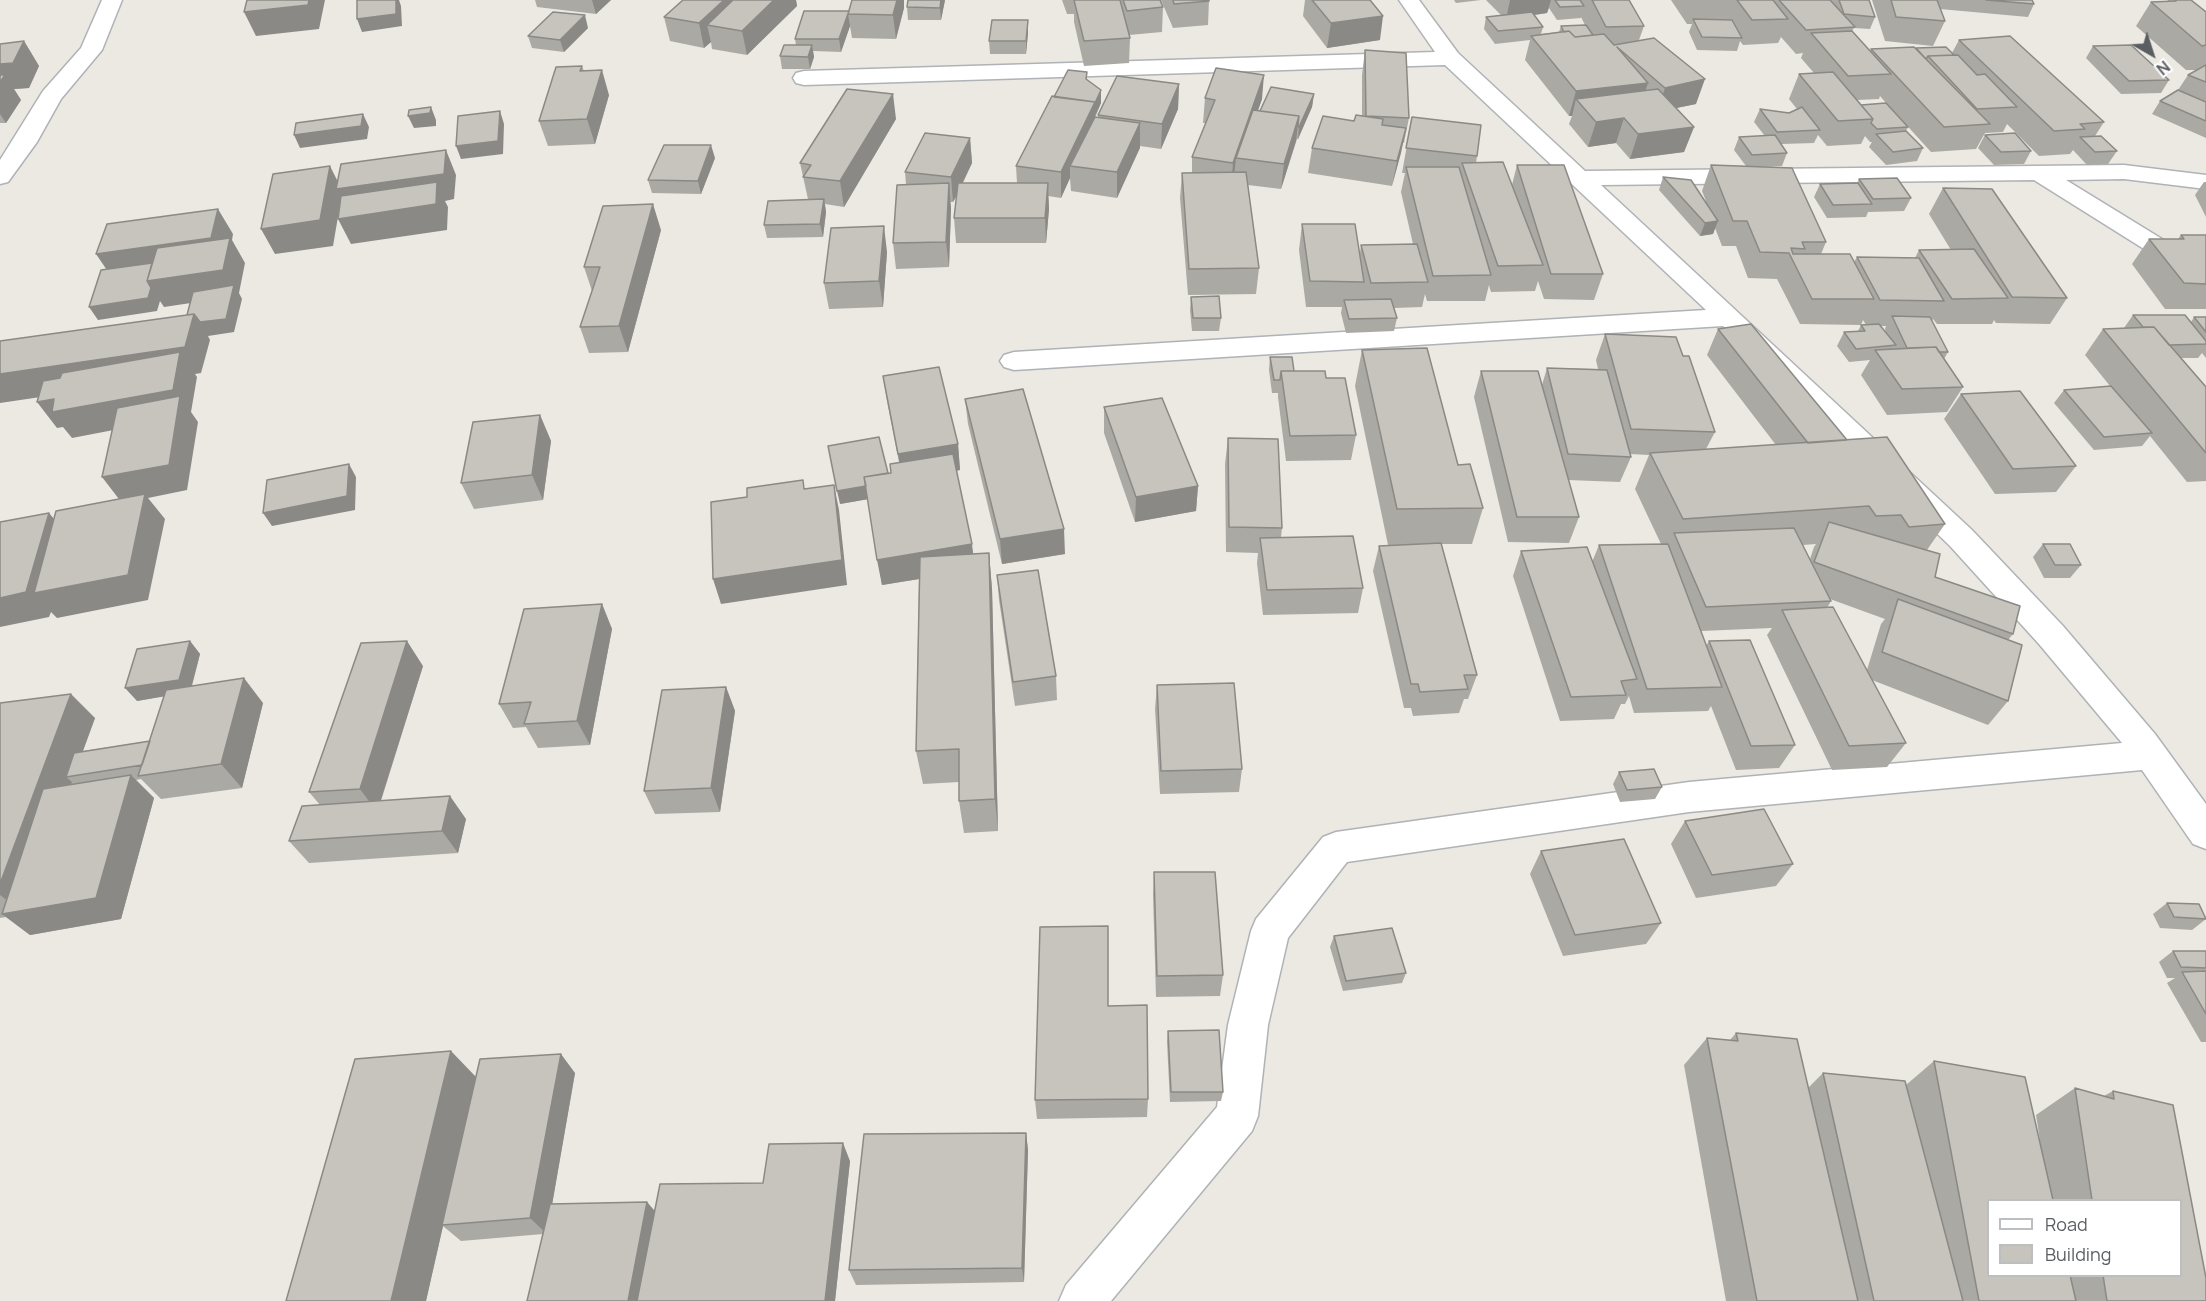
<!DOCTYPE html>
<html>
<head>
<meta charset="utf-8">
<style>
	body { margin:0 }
	#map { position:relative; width:2206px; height:1301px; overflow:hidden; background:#ebe9e2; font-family:Manrope,sans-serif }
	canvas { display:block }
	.legend { position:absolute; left:1987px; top:1199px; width:195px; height:78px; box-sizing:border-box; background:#fff; border:2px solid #bdbec0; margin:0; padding:8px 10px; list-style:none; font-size:18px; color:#5a5d61 }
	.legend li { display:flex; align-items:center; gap:12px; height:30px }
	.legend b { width:30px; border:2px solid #bdbec0 }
	.north { position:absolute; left:2122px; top:24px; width:60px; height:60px; -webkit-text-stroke:4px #fff; paint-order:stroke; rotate:141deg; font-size:16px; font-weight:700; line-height:24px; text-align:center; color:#5a5d61 }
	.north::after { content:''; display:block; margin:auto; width:21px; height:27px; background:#5a5d61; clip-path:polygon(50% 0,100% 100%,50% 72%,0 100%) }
</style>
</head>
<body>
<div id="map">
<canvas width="2206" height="1301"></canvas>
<ul class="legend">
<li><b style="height:8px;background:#fff"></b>Road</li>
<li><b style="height:16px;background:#c7c4be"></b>Building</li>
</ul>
<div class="north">N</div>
</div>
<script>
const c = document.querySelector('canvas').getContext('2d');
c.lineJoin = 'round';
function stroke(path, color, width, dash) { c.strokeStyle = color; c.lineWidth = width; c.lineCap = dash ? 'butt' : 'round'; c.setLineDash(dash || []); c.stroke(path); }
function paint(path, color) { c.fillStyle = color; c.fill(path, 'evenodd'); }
const minor = new Path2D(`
	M102,0h20l-20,50 -41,49 -24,43 -29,40 -8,2v-24l43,-69 38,-43z
	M1399,0h20l39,53 127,118 539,-6 82,10v14l-82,-10 -58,1 109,67h31v16l-46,-4 -126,-79 -433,5 371,345 91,96 92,108 51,70v45l-13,-5 -51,-74 -453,42 -342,50 -59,76 -20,87 -10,91 -6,15 -141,170h-52l7,-16 151,-178 11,-82 23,-94 5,-12 67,-82 13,-5 353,-50 433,-39 -83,-99 -89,-98 -227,-220 -709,44 -10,-3 -4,-6 4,-6 10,-3 692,-42 -261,-245 -641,20 -8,-2 -3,-5 3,-5 8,-2 631,-19z`);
stroke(minor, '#afb2b6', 3);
paint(minor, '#fff');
paint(new Path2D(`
	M535,0h76l-15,14 -59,-7z
	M683,0h113l1,6 -50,49 -35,-6 -1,-7 -7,6 -34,-7 -6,-24z
	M852,0h52v8l-8,31 -44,-1 -2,-12 -9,26 -28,-1 1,6 -4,12h-28l-2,-13 16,-11 -1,-6 54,-28z
	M945,0l-4,20h-33l-1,-13z
	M1062,0h98l3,7 -1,25 -33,3 1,3 -1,25 -45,3 -10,-44v-8h-7z
	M1161,0h48l-1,25 -35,3z
	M1305,0h65l10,40 -53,8 -24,-32z
	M1454,0h27l-25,3z
	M1486,0h143l15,26 -5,14 57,64 -20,4 18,19 -10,25 -54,7 -14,-16 -28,4 -19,-23 3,-8h-3l-44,-56 5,-20 -35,4 -11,-15 2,-12 15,-2zM1549,8l8,12 24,-2v-1l4,8 -24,1 -2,6 -18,2 2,-7 -9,-12 13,-2z
	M1671,0h198l6,17 -5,12 -16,-1 -2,3 18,20 1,-2 45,-1 36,5 7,-13 145,82 -9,14 22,15 -9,13 -21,1 -14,-15 -3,4 -31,2 -32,-32 -4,8 -18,1 -9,16 -45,3 -40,-44 17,19 -2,4 17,17 -6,13 -31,4 -17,-18 3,-5h-2l-5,-6 -4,8 -34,2 -9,-11 -4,8 -33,1 6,9 -5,13 -21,1 65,75 -5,12 33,8 3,-5 58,1 4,-8h32l-22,-36 14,-26 124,110 -17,26 -54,-1 -2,-3 -2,4h-55l-4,-5 -1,2 16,31 -4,7 19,28 -16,25 -60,3 -26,-40 9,-15 -21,2 -12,-16 7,-14 14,-1 3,-6h5l-3,-5 -2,5 -61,-1 -23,-45 -29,-1 -12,-32h-14l-7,-18 -2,6 -13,2 -41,-46 4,-13 43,24 -4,-10 9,-26 35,1 -12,-16 5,-13 26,-1 -11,-14 6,-13 29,4 8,-4 -8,-10 10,-25 15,-1 -13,-15 2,-5 -7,1 -15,-17 -3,6 -35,2 -3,-4 -3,10 -40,-1 -8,-18 3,-8h-5zM1880,96l6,7 -25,2 -4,-5 22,-1zM1881,326h5l-1,3 1,4z
	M1872,0h160l2,4 -6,13 -88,-8 5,12 -12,25 -48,-5z
	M2168,0h23l15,12v126l-54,-24 8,-13 18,-11 10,-15 9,-5h-11l-50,-44 15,-24h16z
	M588,28l-24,24 -32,-4 -4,-12z
	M1028,33l-2,21h-36l-1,-13z
	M24,41l15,25 -10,22 -15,1 7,11 -15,23h-6v-79z
	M2093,46l76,34 -8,13 -40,1 -35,-36z
	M1365,50l44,68 -5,25h-1l-11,43 -84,-13 4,-25 50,-32v-41z
	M582,66l2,5 25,24 -14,49 -47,2 -9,-25z
	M1087,72v8l14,10v13l-6,15 3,-1v-2l81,-31 -1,25 -17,40 -21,-3 -23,52 -46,-7 -1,-13 -9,20 -13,-2 1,13 -3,34h-90l-2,-25 3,-22 -4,6h-3l1,6 -2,59 -53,2 -3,-26 13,-59 -1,-12 65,-34 2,25 -9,20h54l-1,-17 38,-69z
	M1314,94l-2,13 -14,32h-1l-16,50 -33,-4 11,83 -3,26 -68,1 -8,-97 2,-25h10v-16l14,-34h-3l2,-25 57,1 -4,11 2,1z
	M1412,117l65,39 -1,7 36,22 5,-20 86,109 -9,26 -50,-1 -6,-18 -3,10 -44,1 -2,-7 -4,16h-58l-2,-7 -3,13 -28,1 3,10 -3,13 -48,2 -5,-20 1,-6h-36l-7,-57 3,-26 58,29 1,-8 52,-1 -12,-52 4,-19h-3z
	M896,119l-52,88 -19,-3 1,8 -3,25 -56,1 -3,-13 44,-26 -8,-36z
	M1985,135l46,16 -7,13 -30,1 -16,-17z
	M715,158l-14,36 -49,-1 -4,-13z
	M1859,179l52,19 -7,13 -36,1 -2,5 -39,1 -13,-21 6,-13 37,-1z
	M2204,182h2v35l-11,-22z
	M661,230l-33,122 -39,1 -9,-26 12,-36 -8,-24z
	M2181,235h25v74h-41l-33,-45 17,-25h29z
	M887,252l-4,55 -54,2 -5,-26z
	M1191,297l30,21 -2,13h-27l-2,-21z
	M2133,315l58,7 3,-5h12v41l-4,-5 -4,5h-17l25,29v94l-19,1 -37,-46 -8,10 -48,4 -40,-47 10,-13 46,-4 -25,-31 18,-26 21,-1z
	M1718,329l227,195 -18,26 8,27 78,57 -5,6v61l-20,24 -116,-45 34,63 -19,24 -55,3 -65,-135 5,-7 -71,3 5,15 3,-5 86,104 -16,23 -43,2 -25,-64 -3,5 -74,2 -5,-17 -4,8h-4l-7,15 -54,2 -47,-145 8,-25 71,11 7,-17 62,-1 -26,-55 14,-34 -19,-1 1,3 -11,25 -52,-2 11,37 -10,26 -61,-1 -34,-145 7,-26 61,14 5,-17 51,1 -2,-9 9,-26 78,22 32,76 -9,17 70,-4 -69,-90zM1816,544l-2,3 -4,12 -7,-14zM1830,599l55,20 -4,5 -14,46 -40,-62 4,-7z
	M1362,350l96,115 25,43 -11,36h-31l36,131 -9,24h-4l-5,14 -46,3 -2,-8h-7l-31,-137 6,-25 9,-1 -33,-159z
	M1270,357l24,14 32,7 30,57 -5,25 -65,1 -8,-64v-4h-6l-3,-23z
	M883,376l75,68 2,26 -4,1 17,83 16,-1 3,36 6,242 -34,2 -5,-32v-19l-36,2 -7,-33 3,-172 -37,6 -14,-86 -28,5 48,-31h3l8,-11 -12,-61z
	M1961,394l115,72 -20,26 -61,2 -51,-75z
	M965,399l100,155 -63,10 -34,-140z
	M1104,407l94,79 -2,25 -61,11 -31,-89z
	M540,415l11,26 -8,59 -69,9 -13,-26z
	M1228,438l54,90 -1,9 82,51 -5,25 -95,2 -6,-52 1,-10 -32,-1 -1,-88z
	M2043,544l38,21 -11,13h-26l-11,-21z
	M997,575l59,101 1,24 -42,6 -16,-106z
	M602,604l10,25 -22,116 -52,3 -12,-21 -13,1 -14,-24z
	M190,641l10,13 -8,32 71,17 -21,85 -81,11 -20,-20 -5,1 18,18 -33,121 -91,16 -24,-18 -6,1v-215l95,15 -12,33 67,-10 14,-45 -27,5z
	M423,666l-42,135 85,18 -8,34 -149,10 -20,-22 31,-36 -11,-13z
	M1157,685l85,84 -3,23 -79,2 -5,-85z
	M726,687l9,24 -15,101 -65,2 -11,-23z
	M1619,772l43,15 -7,12 -35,3 -7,-18z
	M1685,821l108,43 -17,22 -80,12 -25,-54z
	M1541,851l120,72 -15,21 -83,12 -33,-82z
	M1154,872l69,103 -3,21 -64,1 -3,-102z
	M2167,903l39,16 -14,11 -32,-2 -7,-14z
	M1334,936l72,37 -4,10 -59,8 -13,-44z
	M2173,951h33v91h-5l-34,-59 8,-5h-8l-8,-16z
	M1108,1006l40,93 -1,18 -110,2 -2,-19z
	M1168,1031l55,61 -2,9 -51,1 -3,-60z
	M1736,1033l61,6 11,49 15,-15 82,8 1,4 28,-24 91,16 16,70 -5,-32 39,-27 29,8 9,-5 60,14 33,173v23h-480l-42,-236 23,-27 23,2zM1989,1200h192v75h-192z
	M355,1059l121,18 99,-4 -23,131 95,-2 8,9 195,-50 -15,140 -292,-67 -82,7 -18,-15 -17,75z
	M1026,1133l2,17 -4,132 -168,3 -7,-15z`), '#aba9a3');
paint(new Path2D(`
	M309,0h16l-6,29 -63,7 -12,-24z
	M396,0h3l2,6 1,20 -40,6 -5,-13z
	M592,0h19l-15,14z
	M724,0h31l-48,25 4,17 -7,6 -5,-25z
	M774,0h22l1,6 -50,49 -5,-24z
	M897,0h7v8l-8,31 -3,-24z
	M941,0h4l-4,20 -1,-12z
	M1510,0h41l-4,13 -41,6z
	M848,14l2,12 -9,26 -2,-13z
	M585,15l3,13 -24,24 -4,-12z
	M1383,16l-3,24 -53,8 4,-25z
	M1028,20v13l-2,21v-13z
	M24,41l15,25 -10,22 -15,1 7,11 -15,23 -6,-9v-50z
	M812,45l2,12 -4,12 -2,-12z
	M602,70l7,25 -14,49 -8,-25z
	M1264,75l-2,24 -21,60 -5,-1 -2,20 -3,10 2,-25z
	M1705,79l-9,25 -39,8 8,-24z
	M1648,83l-8,24 -64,-8 -4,17h-3l7,-25z
	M1179,84l-1,25 -17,40 1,-25z
	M1101,90v13l-6,13v-13z
	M893,94l3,25 -52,88 -4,-26z
	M1314,94l-2,13 -14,32 1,-12z
	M1095,102v25l-25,39v12l-9,20v-26z
	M431,107l5,13v6l-22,2 -6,-12z
	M500,111l4,13 -1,30 -42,5 -5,-13z
	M363,114l6,13 -2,12 -67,9 -6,-13z
	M1299,116l-3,25 -15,48 3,-25z
	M1624,118l-8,25 -28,4 8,-25z
	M1140,123v25l-23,50v-26z
	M1694,127l-10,25 -54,7 8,-25z
	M1406,128l-5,25 -9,33 5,-25z
	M970,138l2,25 -19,39 -2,-25z
	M711,145l4,13 -14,36 -3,-13z
	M446,150l10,25 -2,24 -9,2 3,6 -1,23 -96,14 -13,-25 3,-20 -8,47 -58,8 -14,-25 69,-63 11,22z
	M949,183l2,25 -2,59 -3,-25z
	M1048,183l1,26 -3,34 -1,-25z
	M824,199l2,13 -3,25 -3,-13z
	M653,204l8,26 -33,122 -9,-26z
	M218,209l15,25 -1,6 13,23 -6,30 3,6 -8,33 -26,4 2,4 -9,33 -6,1 2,3 -6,35 7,10 -11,68 -39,8 17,21 -17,81 -91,18 -6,-6 -2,5 -49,10v-29l49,-85 21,25 52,-35 -20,-26 74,-59 -104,20 -9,-11 -6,1 -20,-26 139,-25 -176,26v-29l194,-60 37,-17 -67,10 -4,-6 -3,10 -59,9 -9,-13 24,-28 -17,-25z
	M1718,221l-5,13 -13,2 5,-13z
	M884,226l3,26 -4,55 -4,-26z
	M540,415l11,26 -8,59 -11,-25z
	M958,444l2,26 -58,9 -4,-25z
	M349,464l7,13 -1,33 -83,16 -9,-13z
	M890,482l2,13 -52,9 -3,-13z
	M834,485l5,25 8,75 -126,19 -8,-25z
	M1198,486l-2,25 -61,11 1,-25z
	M1064,529l1,25 -63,10 -2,-25z
	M972,544l3,26 -93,15 -5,-25z
	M989,553l3,36 6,242 -3,-32z
	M602,604l10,25 -22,116 -13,-24z
	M190,641l10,13 -10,38 -53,9 -12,-13z
	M407,641l16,25 -46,146 -17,-23z
	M244,678l19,25 -21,85 -21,-24z
	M726,687l9,24 -15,101 -9,-24z
	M71,694l24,24 -21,57 -8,2 6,5 -45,127 104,-134 23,23 -33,121 -91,16 -28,-21 18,-4 -20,-15v-11z
	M450,796l16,23 -8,34 -16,-22z
	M451,1051l26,27 -35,147 1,1 -17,75h-35z
	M561,1054l14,19 -28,161 -17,-16z
	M1026,1133l2,17 -4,132 -2,-14z
	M843,1143l7,18 -15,140h-10z
	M647,1202l13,16 -15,83h-17z`), '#8b8985');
const building = new Path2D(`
	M247,0h62l-1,5 -64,7z
	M357,0h39v14l-39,5z
	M683,0h41l-25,23 -35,-6z
	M733,0h41l-32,31 -35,-6z
	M852,0h45l-4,15 -45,-1z
	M908,0h33l-1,8 -33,-1z
	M1074,0h46l10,38 -46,3z
	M1123,0h37l3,7 -36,4z
	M1173,0h36v1l-35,3z
	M1312,0h58l13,16 -52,7z
	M1555,0h25l4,6 -24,1z
	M1592,0h37l15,26 -38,1z
	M1737,0h36l15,19 -36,1z
	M1779,0h51l25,27 -49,3z
	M1839,0h30l6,17 -31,-3z
	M1891,0h46l8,21 -49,-4z
	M1986,0h46l2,4z
	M2175,0h16l15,12v33l-4,1 -51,-44 25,-1z
	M804,11h45l-10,28h-44z
	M553,12l32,3 -25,25 -32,-4z
	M1532,12l11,15 -45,4 -12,-14z
	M1693,19l39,1 10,18 -40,-1z
	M992,20h36l-2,21h-37z
	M1586,25l7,10 -18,2 -6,-6 -5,1 -3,-6z
	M1569,31l6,6 29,-3 10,11 40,-7 51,41 -40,9 -48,-41 31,36 -72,8 -45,-55z
	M1852,31l39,43 -43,2 -37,-43z
	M2010,36l94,86 -24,2 5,5 -31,2 -95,-91z
	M24,41l-11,22 -13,1v-20z
	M784,45h28l-4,12 -28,-1z
	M2131,45l38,35 -40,1 -36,-35z
	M1914,47l76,77 -46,3 -73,-78z
	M1946,47l8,8 -26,1 -2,3 -10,-11z
	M1365,50l41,3 3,65 -43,-2z
	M1958,55l19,20 8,-1 32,33 -40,2 -49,-53z
	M2206,65v17l-18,-7z
	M582,66l-2,5 22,-1 -15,49 -48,2 17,-54z
	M1216,68l48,7 -31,88 -41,-6 23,-57 -10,-2z
	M1068,70l19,2 -1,7 15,11 -6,13v-1l-41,-5z
	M1833,72l40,47 -35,2 -39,-47z
	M0,75h5l-5,7z
	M1117,76l62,8 -17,40 -64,-9z
	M1271,87l43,7 -15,33 -1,-1 1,-10 -39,-5z
	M847,89l46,5 -53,87 -37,-4 8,-12 -11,-2z
	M1658,89l36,38 -56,7 -14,-16 -28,4 -20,-23z
	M2178,90l28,12v19l-46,-20z
	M1052,96l43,6 -34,70 -45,-6z
	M1886,103l22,24 -31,2 -6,-6 2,-4 -12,-14z
	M431,107l-1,6 -22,3 1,-6z
	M1802,107l18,23 -43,2 -17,-23 29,4z
	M1253,110l46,6 -15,48 -48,-6z
	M500,111l-2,30 -42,5 2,-30z
	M363,114l-2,12 -67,9 2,-12z
	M1356,115l27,4 -1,6 24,3 -9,33 -85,-13 11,-32 31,5z
	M1095,117l45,6 -23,49 -47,-6z
	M1412,117l69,8 -4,31 -71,-8z
	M1906,131l17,17 -30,4 -17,-18z
	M925,133l45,5 -19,39 -46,-5z
	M2015,133l16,18 -30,1 -16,-17z
	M1775,135l12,18 -35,2 -13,-18z
	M2101,136l16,15 -22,1 -15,-15z
	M664,145h47l-13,36 -50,-1z
	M446,150l-2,24 -108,15 5,-25z
	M1503,162l40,103 -45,1 -36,-103z
	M1517,165h47l39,109h-52z
	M1711,165l81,3 34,74h-24l3,7 -14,-1 2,6h57l24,45h-62l-23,-46 -29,-1 -13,-31h-14z
	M330,166l-10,54 -59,9 12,-55z
	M1406,167h53l32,108 -58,1z
	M1246,172l13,96 -70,1 -7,-96z
	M1663,177l28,3 27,41 -13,2z
	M1897,178l14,20 -38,1 -14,-20z
	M437,182l-1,22 -98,15 3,-23z
	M949,183l-3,59 -53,1 4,-58z
	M958,183h90l-3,35h-91z
	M1858,183l14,21 -39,1 -13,-21z
	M1943,188l49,1 75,109 -55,-1z
	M824,199l-4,25 -56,1 4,-24z
	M653,204l-34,122 -39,1 20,-60h-16l19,-61z
	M218,209l-7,29 -115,16 11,-30z
	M1302,224h53l9,58 -54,-1z
	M884,226l-5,55 -55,2 7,-55z
	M2181,235h25v49l-22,-1 -35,-44h35z
	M230,238l-7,32 -76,11 10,-33z
	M1417,244l11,38 -57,1 -10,-38z
	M1974,249l34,49 -56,1 -33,-49z
	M1857,257l62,1 25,43 -64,-1z
	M152,263l-5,18 4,7 -3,10 -59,9 12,-37z
	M234,285l-8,34 -26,3 -6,-8 -7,1 6,-23z
	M1219,296l2,22h-28l-2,-21z
	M1391,299l6,19 -48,1 -5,-19z
	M194,314l-9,33 -185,27v-33z
	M2133,315h52l21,26v3l-37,1 -15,-18h-11z
	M1892,316l38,1 18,35h-9l-3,-5 -29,1z
	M2194,317h12v15z
	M1751,324l96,116 -39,3 -90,-114z
	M1879,324l17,21 -40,4 -12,-17 21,-1 -4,-6z
	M2154,327l52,60v66l-103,-124z
	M1605,334l71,3 7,19h6l26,76 -84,-3z
	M1936,347l27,40 -61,2 -27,-39z
	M1427,348l31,117 12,-1 13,44 -86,1 -35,-159z
	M180,352l-7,38 -121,22 2,-13 -17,3 6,-21 17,-3 2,-5z
	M1270,357h22l2,14h-13l-1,9h-6z
	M939,367l19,77 -60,10 -15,-78z
	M1547,368l60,2 24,87 -63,-3z
	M1281,371h44l1,7h19l11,57 -66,1z
	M1481,371h57l41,146h-62z
	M2111,386l41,47 -48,4 -40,-47z
	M1023,389l41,140 -64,10 -35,-140z
	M2020,391l56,75 -63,3 -52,-75z
	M180,396l-11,69 -67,12 15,-69z
	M1162,398l36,88 -62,11 -32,-90z
	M540,415l-8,60 -71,8 12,-61z
	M879,437l9,36 -24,4 2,9 -29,5 -9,-45z
	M1887,437l58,87 -36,3 -8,-12 -25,1 -7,-10 -186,13 -33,-66z
	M1228,438l50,1 4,89 -53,-1z
	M953,454l19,90 -95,16 -13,-83 27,-4 -1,-9z
	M349,464l-2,32 -84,17 4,-33z
	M803,480l1,9 30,-4 8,75 -129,19 -2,-77 36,-5v-9z
	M145,494l-17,81 -94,18 22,-82z
	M49,513l-23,79 -26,6v-76z
	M1829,522l111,32 -5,23 85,29 -7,28 -199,-72z
	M1794,528l37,73 -125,6 -32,-74z
	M1353,536l10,52 -96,2 -7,-52z
	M1441,543l36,132h-13l4,14 -48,3 -2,-8h-7l-32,-138z
	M1668,544l54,143 -75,2 -48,-144z
	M2043,544h27l11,21h-26z
	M1587,547l50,132 -16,2 5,14 -55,2 -50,-146z
	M989,553l6,246 -36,2v-52l-43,2 4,-194z
	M1038,570l18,106 -43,6 -16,-107z
	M1898,599l124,46 -14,56 -126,-49z
	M602,604l-25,117 -53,3 7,-22 -32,2 25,-95z
	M1833,607l73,136 -57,3 -67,-136z
	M1750,640l45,105 -44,1 -42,-105z
	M190,641l-11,39 -54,8 12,-39z
	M407,641l-47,148 -51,3 52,-149z
	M244,678l-23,86 -83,12 28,-86z
	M1234,683l8,86 -81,2 -4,-86z
	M726,687l-15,101 -67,3 18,-101z
	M71,694l-71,190v-181z
	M150,741l-8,24 -76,12 8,-24z
	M1654,769l8,18 -35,3 -8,-18z
	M131,775l-35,123 -94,16 41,-125z
	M450,796l-8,35 -153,10 13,-35z
	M1764,809l29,55 -81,11 -27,-54z
	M1624,839l37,84 -86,12 -34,-84z
	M1154,872h61l8,103 -66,1z
	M2167,903l32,1 7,15 -32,-2z
	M1108,926v80l39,-1 1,94 -113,1 5,-173z
	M1392,928l14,45 -60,8 -12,-45z
	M2173,951h33v17l-25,-1z
	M2206,971v43l-24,-42z
	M1219,1030l4,62h-52l-3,-61z
	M1736,1033l61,6 61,262h-101l-50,-263 31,3z
	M451,1051l-60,250h-105l69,-242z
	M561,1054l-31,164 -88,7 38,-166z
	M1934,1061l91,16 28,123h-64v75h81l6,26h-97z
	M1823,1073l82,8 58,220h-89z
	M2075,1088l39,11 -1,-8 60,14 33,173v23h-99l-4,-26h78v-75h-89z
	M1026,1133l-4,135 -173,2 15,-136z
	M843,1143l-18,158h-188l23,-117 103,-1 6,-39z
	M647,1202l-19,99h-101l23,-97z`);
paint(building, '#c7c4be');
stroke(building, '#8b8985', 1.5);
</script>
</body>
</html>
